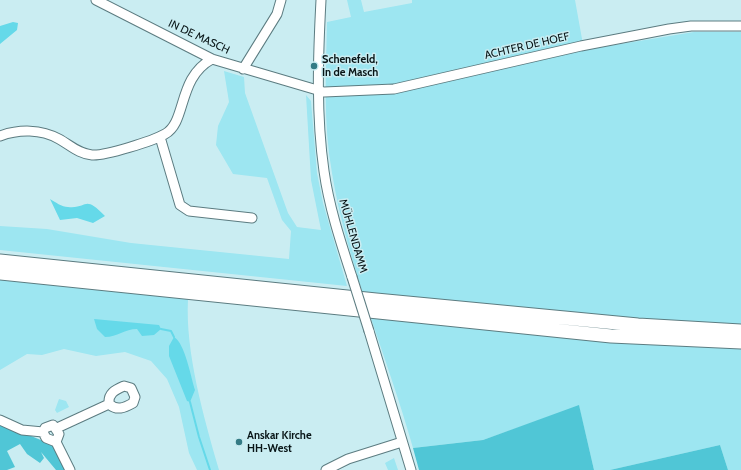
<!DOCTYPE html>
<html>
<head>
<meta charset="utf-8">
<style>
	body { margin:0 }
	canvas { display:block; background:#caedf2 }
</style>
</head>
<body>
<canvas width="741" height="470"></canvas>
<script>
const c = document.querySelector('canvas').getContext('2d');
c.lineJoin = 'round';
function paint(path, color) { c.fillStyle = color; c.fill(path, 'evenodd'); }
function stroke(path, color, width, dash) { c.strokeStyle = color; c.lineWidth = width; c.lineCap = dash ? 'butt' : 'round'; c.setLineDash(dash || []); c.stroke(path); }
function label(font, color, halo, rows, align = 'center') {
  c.font = font + ' Cabin,sans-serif'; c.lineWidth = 3; c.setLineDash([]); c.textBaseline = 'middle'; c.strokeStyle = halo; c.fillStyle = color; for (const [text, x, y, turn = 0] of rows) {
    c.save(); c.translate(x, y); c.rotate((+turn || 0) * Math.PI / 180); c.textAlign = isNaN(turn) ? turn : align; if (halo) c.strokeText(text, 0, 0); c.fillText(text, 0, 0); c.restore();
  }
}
paint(new Path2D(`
	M347,0h14l3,12 48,-9v-3h163l9,50 110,-18h47v438h-13l-8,-25 -110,25h-16l-15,-64 -96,34 -70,8c-25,-90 -66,-183 -81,-275 -9,-50 -6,-101 -5,-151l24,-5z
	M224,71l20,6 1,16 43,120 9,14 24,3 -10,-50 -5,-85 5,6 6,72 6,30 24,83 -347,-36v-24l47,3 84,14 158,16 2,-28 -9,-11 -15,-42 -34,-4 -17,-29 2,-19 11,-24z
	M0,280l188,19c-3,53 16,119 31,171h-22l-8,-17 -10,-46 -12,-28 -16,-18 -26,-9 -29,4 -32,-7 -22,6 -15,-1 -27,16z
	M59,399l7,2 3,6 -12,6 -2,-3z
	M394,458l4,12h-10l-3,-7z`), '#9de6f1');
paint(new Path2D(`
	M579,405l15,65h-175l-6,-22 70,-8z
	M0,423l55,23 12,24h-11l-15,-18 3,6 -4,5 -13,-9 -7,-10 -13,7 8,16 -8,3h-7z
	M720,445l8,25h-118z`), '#50c6d6');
paint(new Path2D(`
	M13,22l5,1 -1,7 -17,14v-18z
	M50,199c5,3 12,8 18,8 21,2 15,-13 37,9l-12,7 -16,-5 -17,2z
	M94,319l65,6 2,4 -7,6 -12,1 -5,-7c-12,0 -20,8 -32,8l-8,-8z
	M174,337c11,6 17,41 21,53l-5,12 -3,-1 -18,-45v-10z`), '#65d9e9');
stroke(new Path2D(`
	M161,329l10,2 3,6
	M190,402l9,35 11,33`), '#65d9e9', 2);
const minor = new Path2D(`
	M96,0l116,59 112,33 70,-3 187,-43 88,-17 22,-3h50
	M321,0c-3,57 -5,115 3,171 5,36 17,72 28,106
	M243,69l34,-55 4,-14
	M0,136c19,-7 41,-7 59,3 11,6 20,15 33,16 13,1 61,-14 73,-21 22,-12 12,-56 47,-75
	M160,137l20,68 9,6 63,7
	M369,331l42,139
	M124,386l7,2 4,9 -2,6c-9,5 -16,8 -24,1 -1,-11 6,-14 15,-18z
	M0,420l22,10 21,2 3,6 10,4
	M57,428l52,-24
	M43,432l2,-4 8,-3 6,9 -3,8
	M56,442l14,28
	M326,470l22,-11 54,-17`);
const highway = new Path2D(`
	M0,261l376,39 262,25 103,6
	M0,273l611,63 130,6`);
stroke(minor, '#5c7c81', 11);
stroke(highway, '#5c7c81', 15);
stroke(minor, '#fff', 9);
stroke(highway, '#fff', 13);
const minorBridge = new Path2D(`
	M352,277l17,54`);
stroke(minorBridge, '#5c7c81', 11, []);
stroke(minorBridge, '#fff', 9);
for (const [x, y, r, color] of [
	[314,66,4,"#347b85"],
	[239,442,4,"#347b85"]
]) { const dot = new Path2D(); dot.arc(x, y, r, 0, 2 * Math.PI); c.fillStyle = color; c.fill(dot); stroke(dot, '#caedf2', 1.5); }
label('11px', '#081517', '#caedf2', [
	["IN DE MASCH",199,37,25],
	["ACHTER DE HOEF",527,46,-13],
	["MÜHLENDAMM",353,236,74]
]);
label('bold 11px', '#081517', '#caedf2', [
	["Schenefeld,",322,60],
	["In de Masch",322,73],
	["Anskar Kirche",247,436],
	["HH-West",247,449]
], 'left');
</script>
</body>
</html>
